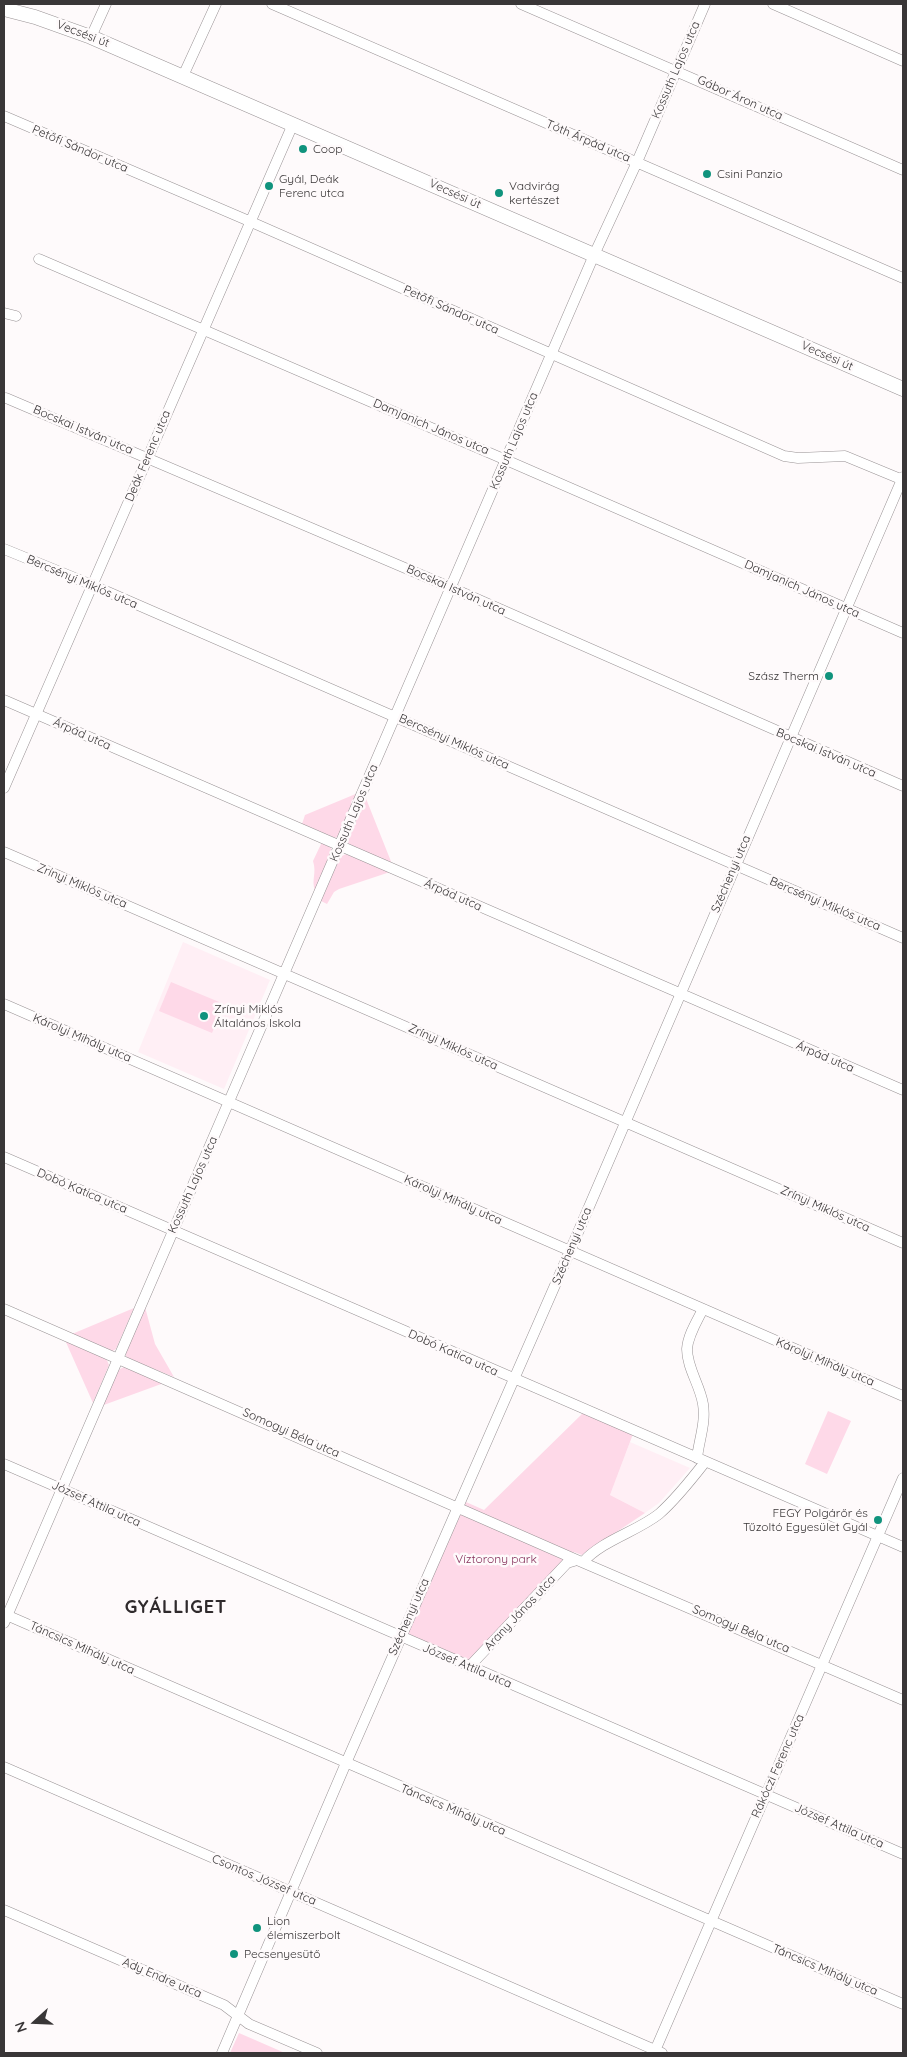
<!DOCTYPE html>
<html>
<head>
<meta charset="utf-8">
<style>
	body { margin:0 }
	#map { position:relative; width:907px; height:2057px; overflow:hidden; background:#fefafb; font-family:Quicksand,sans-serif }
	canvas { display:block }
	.frame { position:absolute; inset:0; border:5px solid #393637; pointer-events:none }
	.north { position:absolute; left:10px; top:1997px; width:50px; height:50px; -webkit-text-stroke:4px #fefafb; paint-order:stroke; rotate:250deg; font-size:14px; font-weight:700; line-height:20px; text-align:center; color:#393637 }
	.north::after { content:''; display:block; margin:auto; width:18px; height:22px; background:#393637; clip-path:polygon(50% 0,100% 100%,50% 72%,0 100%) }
</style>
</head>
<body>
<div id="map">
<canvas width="907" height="2057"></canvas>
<div class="frame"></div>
<div class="north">N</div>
</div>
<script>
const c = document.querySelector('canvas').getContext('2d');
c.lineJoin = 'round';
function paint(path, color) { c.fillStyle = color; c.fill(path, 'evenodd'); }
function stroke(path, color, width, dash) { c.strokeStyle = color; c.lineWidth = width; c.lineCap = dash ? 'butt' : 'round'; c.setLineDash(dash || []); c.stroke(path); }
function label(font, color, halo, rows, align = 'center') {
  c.font = font + ' Quicksand,sans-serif'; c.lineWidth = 5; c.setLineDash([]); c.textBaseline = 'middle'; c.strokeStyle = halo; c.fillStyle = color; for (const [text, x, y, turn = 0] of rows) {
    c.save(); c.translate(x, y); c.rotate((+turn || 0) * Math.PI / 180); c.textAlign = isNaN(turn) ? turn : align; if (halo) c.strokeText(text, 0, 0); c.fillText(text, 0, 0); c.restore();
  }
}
paint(new Path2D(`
	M183,942l87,38 -46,109 -86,-37z
	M630,1442l60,26 -31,35 -14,10 -35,-18z`), '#ffeff5');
paint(new Path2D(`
	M358,793l-19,43 -4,2 -33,-14 3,-9z
	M365,796l27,68 -42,-18 -3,-5z
	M322,842l8,4 2,6 -17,39c-4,-12 2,-17 -2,-30z
	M346,854l44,18 -51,17 -5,3 -7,12 -6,-3 19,-44z
	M171,982l53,22 -12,29 -53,-22z
	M145,1307l10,37 19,33 -47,-19 -2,-5z
	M134,1308l-18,41 -5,3 -39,-18z
	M65,1340l41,18 3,7 -16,38z
	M124,1367l40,16 -63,23 17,-36z
	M828,1411l23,10 -24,53 -22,-10z
	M583,1413l50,21 -23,61 35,18 -63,42 -8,-3 -105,111 -63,-26 60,-135 18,8z
	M239,2033l46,20h-55z`), '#fed9e8');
const minor = new Path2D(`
	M272,4l631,274
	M521,4l382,166
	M773,4l130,57
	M91,37l15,-33
	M183,76l33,-72
	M4,116l245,105 535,235 14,2 47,-2 58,24
	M39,259l467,201 397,173
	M4,313l12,3
	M6,398l446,190 451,198
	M4,549l88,36 811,353
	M4,700l899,390
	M4,788l289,-664
	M4,852l899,391
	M4,1004l899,392
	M4,1157l899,390
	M4,1309l573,251
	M697,1458c2,-18 9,-35 6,-54 -3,-19 -16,-36 -16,-55 1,-14 10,-28 16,-40
	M4,1464l899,390
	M583,1562c20,-22 53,-30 76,-48 17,-15 32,-34 46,-52
	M4,1614l899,390
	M4,1623l590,-1368 43,-93 68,-158
	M469,1667l98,-104 10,-3 326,140
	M4,1767l658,286
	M4,1910l220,95 25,19 68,29
	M222,2053l124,-290 224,-512 333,-774
	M654,2053l249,-575`);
const major = new Path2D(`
	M4,9l31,8 56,20 812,352`);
stroke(minor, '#999395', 11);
stroke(major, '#999395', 15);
stroke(minor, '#fff', 10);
stroke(major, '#fff', 14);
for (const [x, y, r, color] of [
	[303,149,5,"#10937d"],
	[707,174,5,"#10937d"],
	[269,186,5,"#10937d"],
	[499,193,5,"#10937d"],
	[829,676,5,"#10937d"],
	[204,1016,5,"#10937d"],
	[878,1520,5,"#10937d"],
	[257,1928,5,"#10937d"],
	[234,1954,5,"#10937d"]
]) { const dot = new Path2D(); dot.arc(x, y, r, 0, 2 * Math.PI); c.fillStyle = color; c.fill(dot); stroke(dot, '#fefafb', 2); }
label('12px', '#393637', '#fefafb', [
	["Vecsési út",83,34,21],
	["Kossuth Lajos utca",676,70,-67],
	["Gábor Áron utca",740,98,24],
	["Tóth Árpád utca",588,141,23],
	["Petőfi Sándor utca",80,149,23],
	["Vecsési út",455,194,24],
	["Petőfi Sándor utca",451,310,24],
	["Vecsési út",827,356,24],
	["Damjanich János utca",431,427,23],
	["Bocskai István utca",83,430,23],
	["Kossuth Lajos utca",514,441,-67],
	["Deák Ferenc utca",148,456,-67],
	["Bercsényi Miklós utca",82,582,23],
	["Damjanich János utca",802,589,24],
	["Bocskai István utca",456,590,24],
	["Árpád utca",82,734,24],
	["Bercsényi Miklós utca",454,742,24],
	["Bocskai István utca",826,753,23],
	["Kossuth Lajos utca",354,813,-67],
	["Széchenyi utca",731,874,-67],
	["Zrínyi Miklós utca",82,886,23],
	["Árpád utca",453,895,24],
	["Bercsényi Miklós utca",825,904,23],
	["Károlyi Mihály utca",82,1038,23],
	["Zrínyi Miklós utca",453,1047,24],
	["Árpád utca",825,1057,23],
	["Kossuth Lajos utca",193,1185,-66],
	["Dobó Katica utca",82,1191,23],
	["Károlyi Mihály utca",453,1200,24],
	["Zrínyi Miklós utca",825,1209,24],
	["Széchenyi utca",572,1246,-67],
	["Dobó Katica utca",453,1353,24],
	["Károlyi Mihály utca",825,1362,23],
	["Somogyi Béla utca",291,1433,24],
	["József Attila utca",96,1504,24],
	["Arany János utca",520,1613,-47],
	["Széchenyi utca",409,1617,-66],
	["Somogyi Béla utca",741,1629,23],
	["Táncsics Mihály utca",82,1648,24],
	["József Attila utca",467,1666,23],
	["Rákóczi Ferenc utca",778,1766,-66],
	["Táncsics Mihály utca",453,1810,23],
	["József Attila utca",839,1826,23],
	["Csontos József utca",264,1880,23],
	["Táncsics Mihály utca",825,1970,23],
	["Ady Endre utca",162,1978,23]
]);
label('12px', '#393637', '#fefafb', [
	["Coop",313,149],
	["Csini Panzio",717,174],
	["Gyál, Deák",279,179],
	["Ferenc utca",279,193],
	["Vadvirág",509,186],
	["kertészet",509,200],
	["Szász Therm",819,676,"right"],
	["Zrínyi Miklós",214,1009],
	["Általános Iskola",214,1023],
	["FEGY Polgárőr és",868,1513,"right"],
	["Tűzoltó Egyesület Gyál",868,1527,"right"],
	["Lion",267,1921],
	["élemiszerbolt",267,1935],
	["Pecsenyesütő",244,1954]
], 'left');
label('12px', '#87325d', '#fefafb', [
	["Víztorony park",496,1559]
]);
c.letterSpacing = '1px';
label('bold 18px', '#2f2a2c', '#fefafb', [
	["GYÁLLIGET",176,1608]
]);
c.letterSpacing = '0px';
</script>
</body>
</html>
